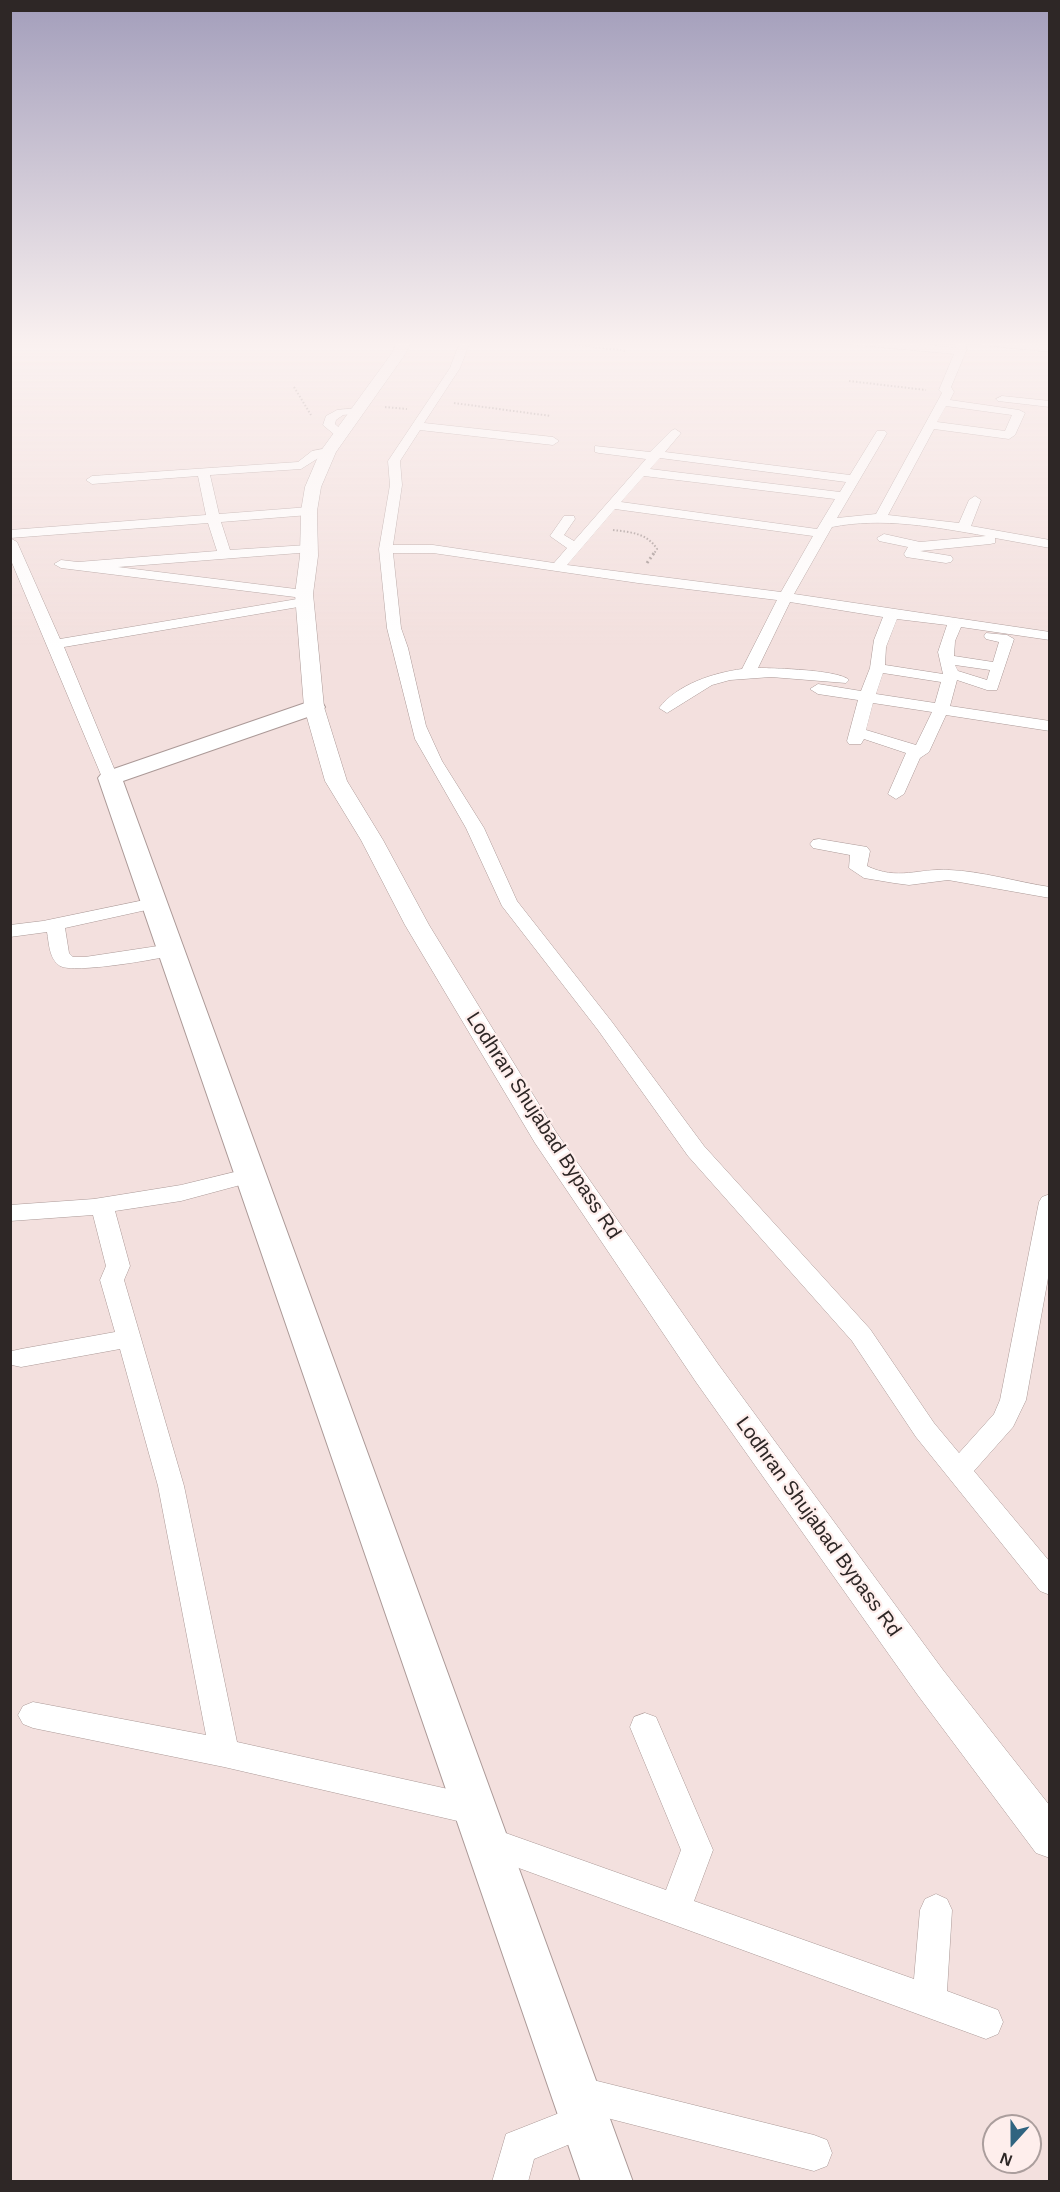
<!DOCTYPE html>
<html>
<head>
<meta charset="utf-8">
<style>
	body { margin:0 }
	#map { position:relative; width:1060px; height:2192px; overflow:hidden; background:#f3e0de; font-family:Helvetica,sans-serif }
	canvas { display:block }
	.frame { position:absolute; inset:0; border:12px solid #2e2726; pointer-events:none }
	.north { position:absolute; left:982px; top:2114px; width:60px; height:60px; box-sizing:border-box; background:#feeeec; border:2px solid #ab9e9d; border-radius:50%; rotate:201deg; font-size:16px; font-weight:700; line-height:24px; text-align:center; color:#2e2726 }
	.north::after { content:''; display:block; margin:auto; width:21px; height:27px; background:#306480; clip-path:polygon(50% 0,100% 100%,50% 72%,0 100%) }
</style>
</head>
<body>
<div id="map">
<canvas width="1060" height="2192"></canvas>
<div class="frame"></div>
<div class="north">N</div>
</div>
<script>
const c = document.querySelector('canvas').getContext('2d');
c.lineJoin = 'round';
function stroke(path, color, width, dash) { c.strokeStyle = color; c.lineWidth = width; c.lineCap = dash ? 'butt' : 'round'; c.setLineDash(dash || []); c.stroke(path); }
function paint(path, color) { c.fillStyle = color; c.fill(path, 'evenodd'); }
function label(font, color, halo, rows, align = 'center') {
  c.font = font + ' Helvetica,sans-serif'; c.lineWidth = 4.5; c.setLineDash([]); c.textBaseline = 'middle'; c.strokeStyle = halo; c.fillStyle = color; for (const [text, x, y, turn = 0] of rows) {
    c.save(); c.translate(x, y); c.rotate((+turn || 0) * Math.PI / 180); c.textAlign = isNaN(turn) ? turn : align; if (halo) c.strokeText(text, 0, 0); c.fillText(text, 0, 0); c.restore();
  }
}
const minor = new Path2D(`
	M460,342h10l-10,26 -36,55 129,14 6,4 -6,4 -133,-15 -20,31 2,24 -9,60h40l121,18 13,-15 -17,-12 14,-20h10l1,3 -11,16 10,6 72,-82 -47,-6 -4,-1v-6l55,6 21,-21 4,-2 6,4 -16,19 185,23 27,-44h8l2,2 -50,85 39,-4 66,-121 -3,-3 15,-36 -98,-9 -5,-3h49l56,6 -2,-6h10l3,7 -16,38 3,5 -4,8 69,10 6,3 -10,22 -6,4 -75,-10 -46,86 71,8 10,-23 6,-4 6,4 -10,26 79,14v8l-55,-10v5l-5,1 -70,7 31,5 2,3 -2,3 -5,1 -40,-6 -2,-3 4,-7 -29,-6 -2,-3 7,-4 36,8 66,-6c-51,-9 -103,-19 -154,-9l-38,67 256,38v8l-89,-13 -6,14 -1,15 39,6 6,-20 -13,-3 -2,-3 2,-3 21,2 7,4 -17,51h-10l-30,-10 -7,26 100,15v10l-104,-16 -17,37 -9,6 -16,36 -8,5 -8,-5 18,-41 -42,-14 -3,5h-12l-2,-3 11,-41 -40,-6 -8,-5 8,-5 43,7 9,-23 4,-28 9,-23 -93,-15 -32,66c16,0 82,2 91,12l-3,3 -75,-6 -41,3 -18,5 -45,28 -8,-5c19,-24 54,-35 83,-39l35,-69 -139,-17 -205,-30h-40l8,75 7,20 18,78 16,35 42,67 33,73 95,121 92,124 166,183 64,94 25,30 35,-39 6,-14 39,-198 3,-5 8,-3v73l-24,133 -13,27 -39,44 76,91v33l-10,-4 -124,-154 -64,-96 -164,-185 -90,-126 -96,-124 -36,-78 -51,-89 -28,-111 -8,-79 11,-64 -2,-24 62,-93zM946,406l66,9 -7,16 -68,-9zM660,458l186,24 -6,10 -190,-23zM644,476l191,23 -18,30 -196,-27zM615,509l198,27 -32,56 -214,-27zM897,619l50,6 -9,27 5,22 -58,-9 1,-18zM955,665l35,5 -3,10 -29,-9zM883,673l58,9 -6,21 -59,-9zM873,703l59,9 -16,33 -50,-15z
	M976,342h36l38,4v6l-69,-7z
	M1002,396l48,5v6l-52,-6 -2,-2z
	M358,408l6,3 -2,2 -19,2 -7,5 -1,4 11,10 -2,2h-8l-13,-11 3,-9 11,-6z
	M328,448l6,4 -2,3 -12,2 -19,12 -91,6 9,39 90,-7 6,4 -6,4 -88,7 9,28 77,-5 7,4 -2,3 -194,15 186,23 7,4 -6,4 7,4 -2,3 -246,42 54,131 -2,4h-12l-94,-224v-20l7,4 43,97 243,-41 -242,-30 -7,-4 7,-4 17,2 139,-11 -9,-28 -198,15v-8l196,-15 -8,-39 -106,8 -6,-4 6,-4 206,-14 14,-11z
	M819,839l48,8 3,4 -3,15c31,15 52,2 82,4 32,1 68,12 101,17v11l-102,-18 -39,5 -15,-2 -30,-5 -15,-10 1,-13 -37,-7 -3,-4 3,-4z
	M154,898l6,1 3,4 -3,4 -95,21 4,25 4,4h12l86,-13 7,2 2,4 -2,4c-18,5 -104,20 -118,12 -11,-7 -11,-23 -13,-34l-37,5v-12l33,-4z
	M251,1168l8,2 3,5 -3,5 -78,21 -66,10 15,55 -6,14 60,206 53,256 238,53 11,5 4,10 -4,10 -11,5 -251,-58 -191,-39 -10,-4 -5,-9 5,-9 10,-4 173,33 -48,-249 -38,-137 -99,18 -9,-2v-14l9,-2 94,-17 -15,-52 6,-14 -13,-51 -83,6v-16l84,-6 87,-14z
	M645,1713l11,4 57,133 -19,51 220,78 6,-69 5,-11 11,-5 11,5 5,11 -5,81 51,19 5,12 -5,12 -12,5 -511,-187 -5,-11 5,-11 11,-4 180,64 15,-40 -51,-123 4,-10z
	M577,2076l237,59 13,5 5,13 -5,13 -13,5 -211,-54 2,3 -6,12 -65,27 -6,23h-36l14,-48 66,-26 -7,-3 -5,-12 5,-12z`);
const tertiary = new Path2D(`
	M397,342h14l-5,11 -70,99 -15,35 -4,24 1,45 -5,38 11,113 23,74 36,59 46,85 127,207 162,232 225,306 107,136v52l-14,-5 -119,-159 -221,-312 -161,-239 -130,-218 -44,-85 -36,-59 -21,-74 -9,-113 5,-38 1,-45 4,-24 15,-35 72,-99z`);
const secondary = new Path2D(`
	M314,700l8,2 3,5 -3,5 -199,69 510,1401h-52l-483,-1404 4,-5z`);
stroke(minor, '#ab9997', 1);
stroke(tertiary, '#ab9997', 1);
stroke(secondary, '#ab9997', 2);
stroke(new Path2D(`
	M554,342l73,9
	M849,381l77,9
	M294,387l17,28
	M454,403l97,13
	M385,407l22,2
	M613,530c17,2 34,3 44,19l-4,6`), '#a29492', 2, [1.5, 2]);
stroke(new Path2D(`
	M647,563l7,-10`), '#a29492', 3, [2, 3]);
paint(minor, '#fff');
paint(tertiary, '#fff');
paint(secondary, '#fff');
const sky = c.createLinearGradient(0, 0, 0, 649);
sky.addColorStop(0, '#a39ebb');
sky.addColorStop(0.53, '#faf1f0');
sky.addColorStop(1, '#faf1f000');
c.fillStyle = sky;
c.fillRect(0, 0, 1060, 649);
label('20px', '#2e2726', '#feeeec', [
	["Lodhran Shujabad Bypass Rd",543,1126,57],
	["Lodhran Shujabad Bypass Rd",818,1527,54]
]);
</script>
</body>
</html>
